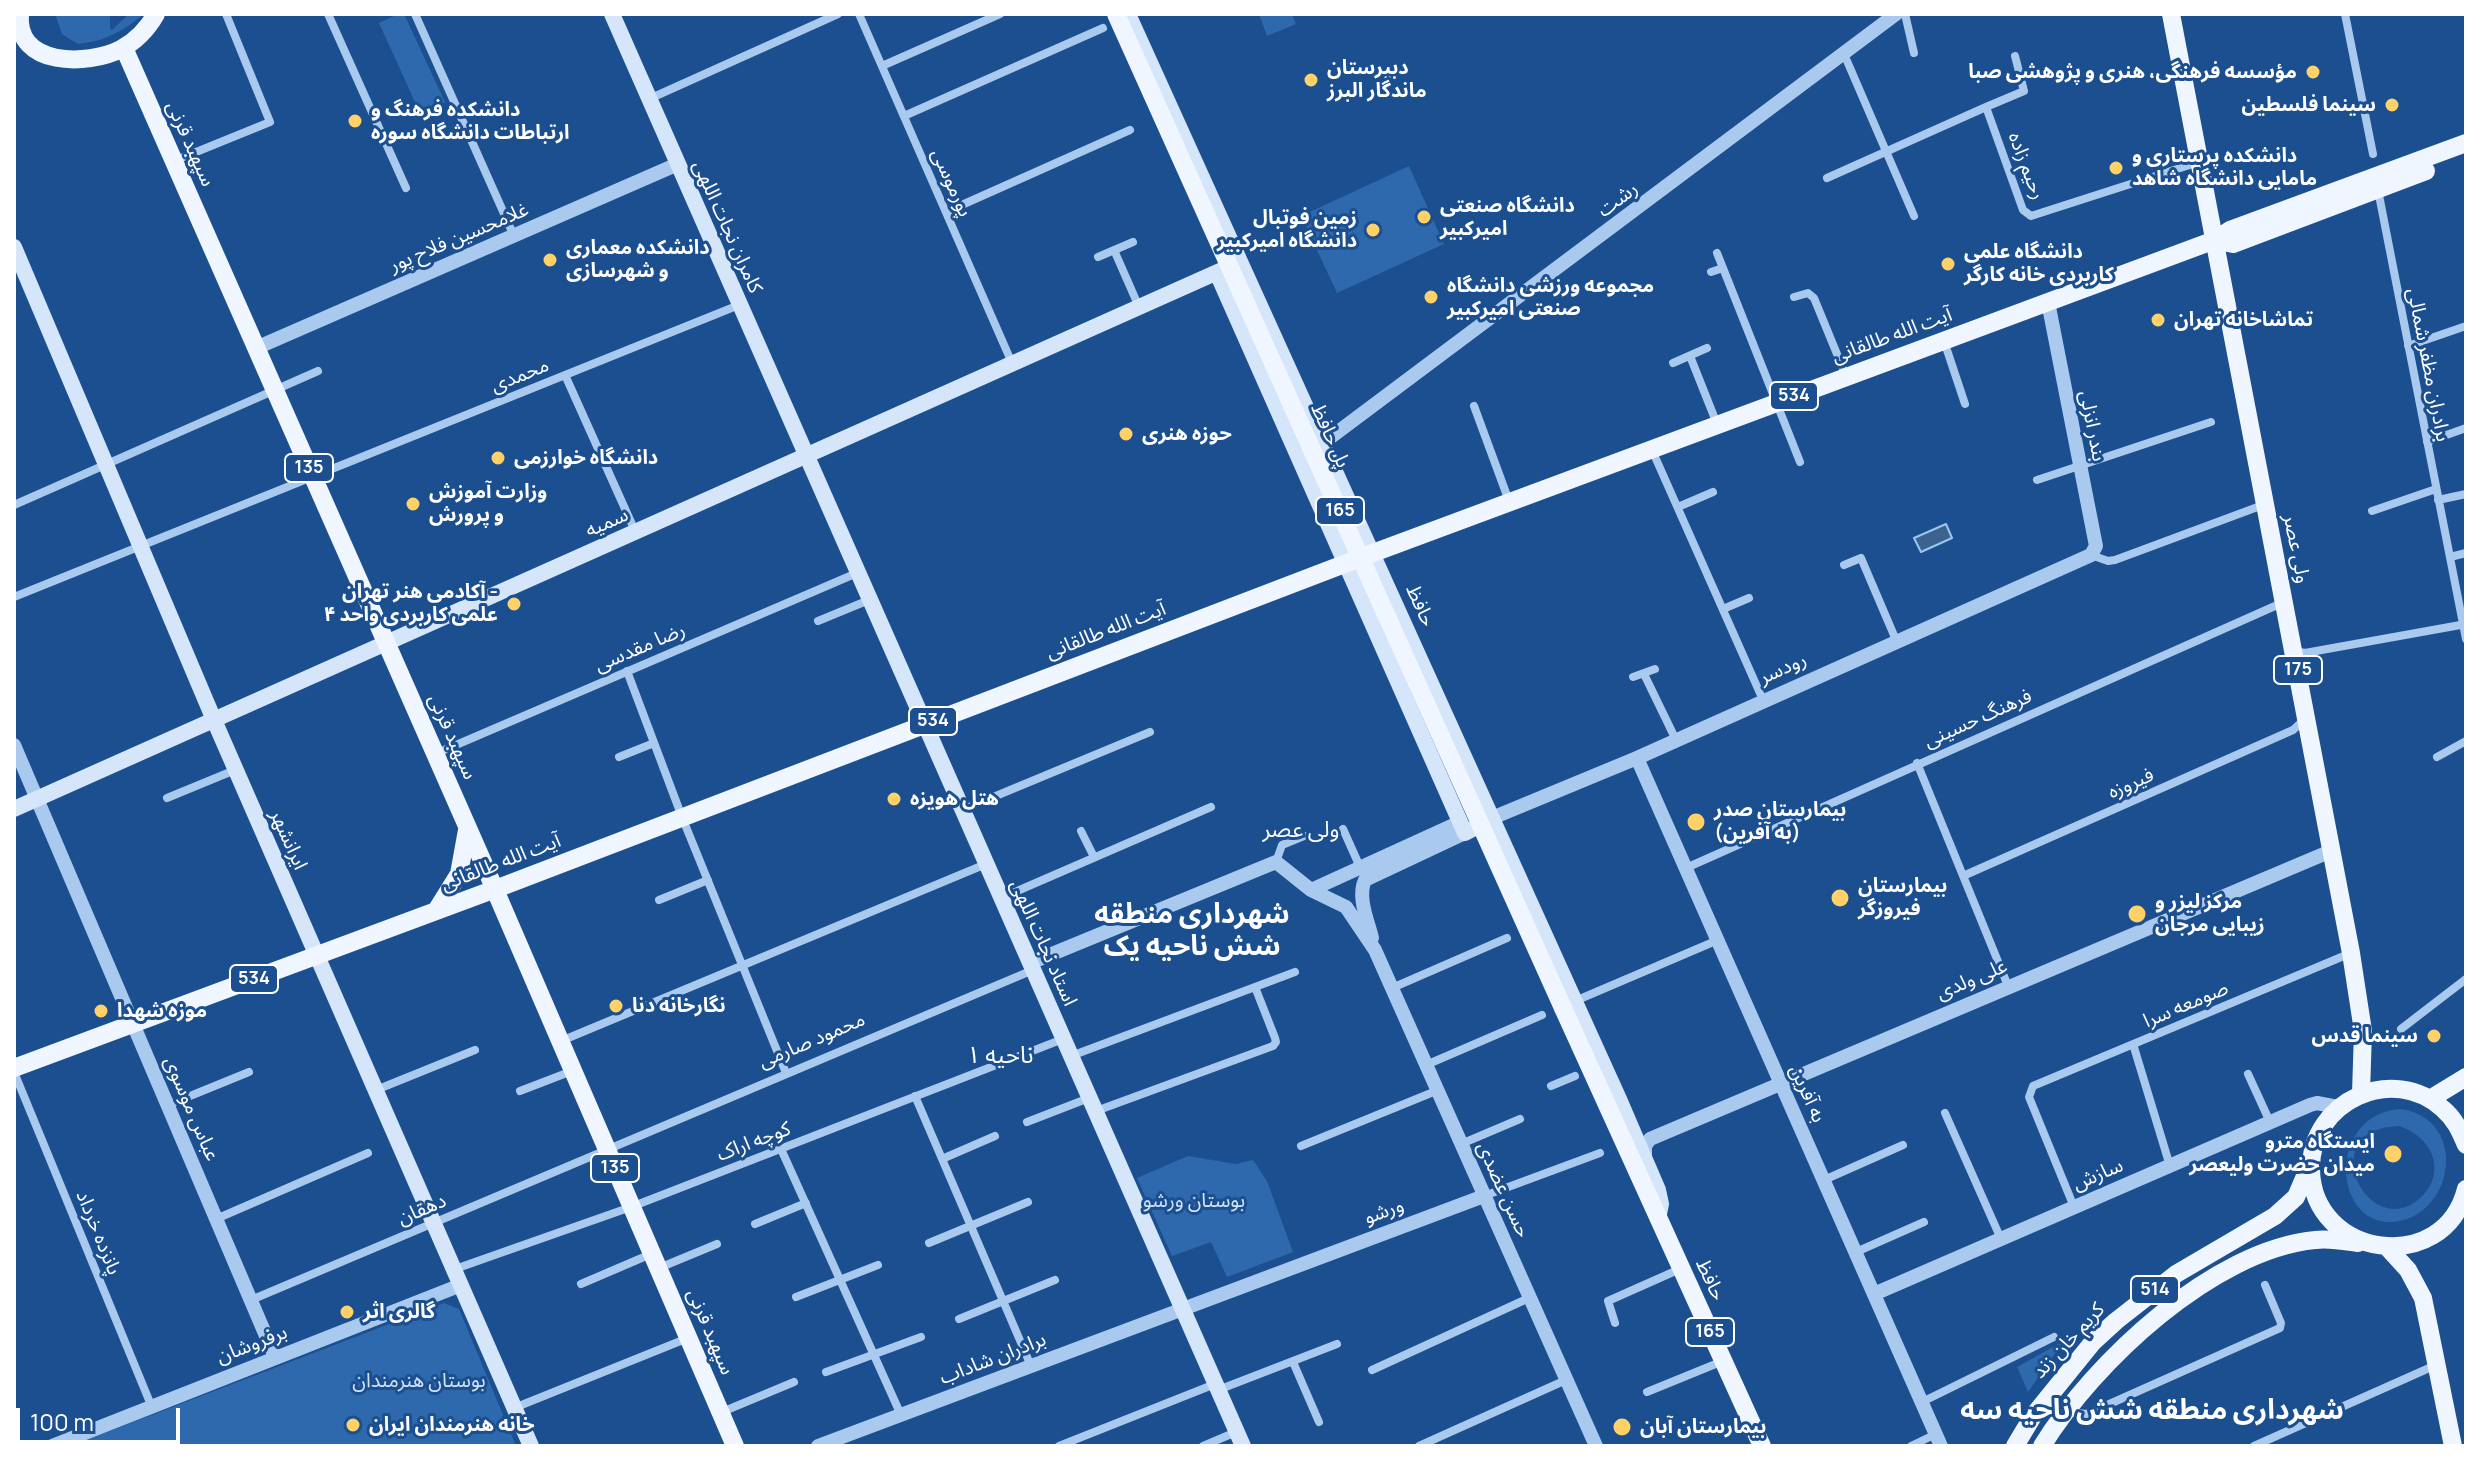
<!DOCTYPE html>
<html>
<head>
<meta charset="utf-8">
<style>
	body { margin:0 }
	#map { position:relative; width:2480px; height:1460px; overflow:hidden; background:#1b4f8f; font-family:Manrope,sans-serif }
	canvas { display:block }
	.frame { position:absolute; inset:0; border:16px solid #fff; pointer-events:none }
	.scale { position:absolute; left:16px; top:1408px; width:164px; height:36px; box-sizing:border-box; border:4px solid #fff; border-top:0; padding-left:10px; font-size:24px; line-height:28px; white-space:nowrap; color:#fff; -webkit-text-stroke:6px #1b4f8f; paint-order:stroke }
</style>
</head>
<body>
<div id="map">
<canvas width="2480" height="1460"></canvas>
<div class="frame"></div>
<div class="scale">100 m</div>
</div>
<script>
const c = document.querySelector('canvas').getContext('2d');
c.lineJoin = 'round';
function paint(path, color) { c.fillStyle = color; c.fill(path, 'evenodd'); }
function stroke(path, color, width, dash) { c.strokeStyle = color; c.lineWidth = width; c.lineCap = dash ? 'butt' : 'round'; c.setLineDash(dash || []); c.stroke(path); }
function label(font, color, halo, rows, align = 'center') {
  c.font = font + ' Manrope,"Noto Sans Arabic",sans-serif'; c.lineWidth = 6; c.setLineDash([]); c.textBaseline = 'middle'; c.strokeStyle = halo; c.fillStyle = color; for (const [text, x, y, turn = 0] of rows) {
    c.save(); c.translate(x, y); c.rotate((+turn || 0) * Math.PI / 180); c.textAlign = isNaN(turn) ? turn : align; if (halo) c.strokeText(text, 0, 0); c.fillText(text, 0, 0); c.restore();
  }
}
paint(new Path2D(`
	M55,14h55v14l2,2 17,-16h15c-21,17 -38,27 -66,30l-16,-10z
	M398,14h6l41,88 -25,11 -41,-90z
	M1259,14h33l4,10 -29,12z
	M1409,166l35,78 -107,49 -36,-77z
	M2400,1109c40,5 55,42 41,77 -7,15 -18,27 -34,33 -73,24 -86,-104 -7,-110zM2399,1126c29,9 48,40 26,67 -52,59 -117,-64 -26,-67z
	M1188,1156l48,8 17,-4 14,21 26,71 -66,25 -16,-35 -39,14 -35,-78z
	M444,1303l15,6 57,137h-445z
	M2064,1341l-36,51 -11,-25z`), '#2e69ad');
const water = new Path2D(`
	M1946,524l6,14 -31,14 -7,-14z`);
paint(water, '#3c6290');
stroke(water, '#9cc4f0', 2);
stroke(new Path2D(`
	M328,14l78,174
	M415,14l99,222
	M859,14l153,349
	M1905,14l9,39
	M2345,14l28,140
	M1844,54l70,162
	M882,66l118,-52
	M649,99l189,-85
	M1986,107l38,-16 -9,-35
	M904,116l199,-88
	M174,161l96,-39 -44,-108
	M1827,178l159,-71 37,103 8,6 168,-54
	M2378,190l88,449
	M946,212l184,-82
	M1114,250l25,57
	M1717,253l83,209
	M1098,257l35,-15
	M1711,272l12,-4
	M1794,297l14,-4 6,5 32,78
	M1944,341l21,63
	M2408,346l58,-20
	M1690,356l27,68
	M1673,363l34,-15
	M565,375l70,156
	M1474,406l35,95
	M2427,442l39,-14
	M1652,450l111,250
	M2037,480l174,-58
	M2438,500l28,-6
	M14,505l304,-134
	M1678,507l35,-15
	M2372,511l64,-22
	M2091,555l17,6 7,-1 148,-55
	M2450,557l16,-4
	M1844,565l17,-7 35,82
	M14,597l725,-292
	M1723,609l26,-11
	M818,621l51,-21
	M2295,651l10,2 161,-29
	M627,671l55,146 104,256
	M1644,674l32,66
	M1633,677l22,-8
	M435,754l422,-181
	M619,757l35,-14
	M2437,757l29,-16
	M1917,763l91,223
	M167,798l68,-28
	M962,810l188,-78
	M1343,829l17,38
	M1081,831l13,26
	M1276,862l6,-17 22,-9
	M1686,868l598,-266
	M1963,876l330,-146 11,-10
	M1001,898l210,-91
	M659,900l49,-20
	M1392,988l115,-50
	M1575,1001l143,-61
	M2401,1029l65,-50
	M561,1041l425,-177
	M2133,1044l37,122
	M1071,1056l224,-84
	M1426,1065l116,-50
	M14,1072l137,333
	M2248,1074l22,48
	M1551,1086l24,-10
	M376,1090l99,-40
	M520,1091l52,-20
	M915,1096l116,270
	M168,1105l81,-33
	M1096,1111l177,-65 3,-4 -1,-4 -20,-51
	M1945,1113l56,126
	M1027,1122l62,-24
	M1461,1144l59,-25
	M1301,1146l135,-55
	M781,1149l120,266
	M942,1159l53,-23
	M1824,1180l79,-35
	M1484,1196l116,-43
	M2074,1207l-45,-110 4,-11 318,-133
	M216,1219l152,-66
	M755,1224l51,-21
	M929,1243l99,-41
	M1856,1252l68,-30
	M659,1268l58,-24
	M455,1269l176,-62 432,-168
	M581,1284l70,-30
	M796,1297l82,-32
	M251,1300l782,-330
	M959,1319l96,-39
	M1615,1323l-7,-22 72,-32
	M1293,1362l26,60
	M1372,1370l157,-72
	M826,1372l95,-35
	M1218,1390l119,-46
	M1647,1392l76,-31
	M1922,1402l132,-65
	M514,1408l174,-70
	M722,1412l72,-30
	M2066,1412l21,2 193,-86 1,-5 -16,-38
	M1059,1446l156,-62
	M1203,1446l33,-14
	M1419,1446l147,-66
	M1911,1446l25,-12
	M2254,1446l182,-81`), '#a9c9ee', 8);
stroke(new Path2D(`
	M256,348l422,-184
	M1323,443l573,-429
	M14,745l261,612
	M1637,758l304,688
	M1492,818l145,-60 454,-203 5,-9 -48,-244
	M1311,890l149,-68
	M1372,938c-4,-17 -15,-41 -7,-58l100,-47
	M1030,963l246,-101 35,28 35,17 29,43 221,496
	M1645,1159v-13l5,-7 681,-288
	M1874,1294l436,-189 7,-2 21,4
	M52,1446l409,-161
	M818,1446l666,-250`), '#a9c9ee', 14);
stroke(new Path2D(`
	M612,14l631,1432
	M1128,14l491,1085 39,91 3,14 -3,15
	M14,247l200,473 317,726
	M1217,273l248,560 27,-14
	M14,809l1226,-547`), '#d6e6fa', 16);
stroke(new Path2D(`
	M20,14c-5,53 68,52 101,35 15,-8 27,-21 35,-35
	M2171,14l180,939 12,78 -2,62
	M124,48l362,821 249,577
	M2215,240l18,4 193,-73
	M436,911l23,-37 8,-44
	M1563,1008l199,438
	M14,1068l492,-183 867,-332 842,-313 15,-10 236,-87
	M2430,1099l36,-22
	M2466,1145c-6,-14 -11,-26 -23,-36 -50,-46 -133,-8 -132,60 1,89 133,108 155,20
	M2387,1247l21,23 15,28 30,148
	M2015,1446l18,-30 60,-74 23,-21 60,-47 99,-58 21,-19 12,-28
	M2042,1446c52,-84 171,-196 273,-206 14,-2 29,1 43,3`), '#f0f6ff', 18);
stroke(new Path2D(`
	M1116,14l447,994`), '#f0f6ff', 18);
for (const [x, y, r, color] of [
	[2313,72,8,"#ffd166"],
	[1311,80,8,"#ffd166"],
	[2392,105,8,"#ffd166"],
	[355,121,8,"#ffd166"],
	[2116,168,8,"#ffd166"],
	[1424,217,8,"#ffd166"],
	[1373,230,8,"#ffd166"],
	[550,260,8,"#ffd166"],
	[1948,264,8,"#ffd166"],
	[1431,297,8,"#ffd166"],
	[2158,320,8,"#ffd166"],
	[1126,434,8,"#ffd166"],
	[498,458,8,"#ffd166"],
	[413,504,8,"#ffd166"],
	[514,604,8,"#ffd166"],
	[894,799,8,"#ffd166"],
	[1696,822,10,"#ffd166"],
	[1840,898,10,"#ffd166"],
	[2137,914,10,"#ffd166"],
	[616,1006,8,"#ffd166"],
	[101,1011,8,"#ffd166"],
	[2434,1036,8,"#ffd166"],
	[2393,1154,10,"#ffd166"],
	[347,1312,8,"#ffd166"],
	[353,1425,8,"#ffd166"],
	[1622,1427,10,"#ffd166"]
]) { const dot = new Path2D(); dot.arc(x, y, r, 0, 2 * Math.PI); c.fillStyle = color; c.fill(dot); stroke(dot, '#1b4f8f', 3); }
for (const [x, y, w] of [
	[1794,396,48],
	[309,468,48],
	[1340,511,48],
	[2298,670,48],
	[933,721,48],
	[254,979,48],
	[615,1168,48],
	[2155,1290,48],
	[1710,1332,48]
]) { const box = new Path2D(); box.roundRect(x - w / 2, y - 14, w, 28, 6); c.fillStyle = '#1b4f8f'; c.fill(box); stroke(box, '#fff', 2); }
label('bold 18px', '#fff', null, [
	["534",1794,396],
	["135",309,468],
	["165",1340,511],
	["175",2298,670],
	["534",933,721],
	["534",254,979],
	["135",615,1168],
	["514",2155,1290],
	["165",1710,1332]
]);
label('bold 20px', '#fff', '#1b4f8f', [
	["دبیرستان",1327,68],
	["ماندگار البرز",1327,91],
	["مؤسسه فرهنگی، هنری و پژوهشی صبا",2297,72,"right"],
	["سینما فلسطین",2376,105,"right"],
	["دانشکده فرهنگ و",371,110],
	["ارتباطات دانشگاه سوره",371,133],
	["دانشکده پرستاری و",2132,156],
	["مامایی دانشگاه شاهد",2132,179],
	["دانشگاه صنعتی",1440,206],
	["امیرکبیر",1440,229],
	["زمین فوتبال",1357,218,"right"],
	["دانشگاه امیرکبیر",1357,241,"right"],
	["دانشکده معماری",566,248],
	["و شهرسازی",566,271],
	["دانشگاه علمی",1964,252],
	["کاربردی خانه کارگر",1964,275],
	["مجموعه ورزشی دانشگاه",1447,286],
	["صنعتی امیرکبیر",1447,309],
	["تماشاخانه تهران",2174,320],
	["حوزه هنری",1142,434],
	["دانشگاه خوارزمی",514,458],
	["وزارت آموزش",429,492],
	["و پرورش",429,515],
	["آکادمی هنر تهران -",498,592,"right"],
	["علمی کاربردی واحد ۴",498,615,"right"],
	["هتل هویزه",910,799],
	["بیمارستان صدر",1714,810],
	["(به آفرین)",1714,833],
	["بیمارستان",1858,886],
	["فیروزگر",1858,909],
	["مرکز لیزر و",2155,902],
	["زیبایی مرجان",2155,925],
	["نگارخانه دنا",632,1006],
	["موزه شهدا",117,1011],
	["سینما قدس",2418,1036,"right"],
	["ایستگاه مترو",2375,1142,"right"],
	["میدان حضرت ولیعصر",2375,1165,"right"],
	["گالری اثر",363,1312],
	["خانه هنرمندان ایران",369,1425],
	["بیمارستان آبان",1640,1427]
], 'left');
label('20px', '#fff', '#1b4f8f', [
	["سپهبد قرنی",190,144,66],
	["رحیم زاده",2026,166,69],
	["پورموسی",951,183,66],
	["رشت",1618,200,-37],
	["کامران نجات اللهی",727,227,66],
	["غلامحسین فلاح‌ پور",459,238,-23],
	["آیت الله طالقانی",1892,336,-20],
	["برادران مظفر شمالی",2428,365,79],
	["محمدی",520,376,-22],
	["بندر انزلی",2092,426,79],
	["پل حافظ",1330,436,66],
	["سمیه",607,523,-24],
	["ولی عصر",2296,549,79],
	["حافظ",1420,606,66],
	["آیت الله طالقانی",1106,631,-21],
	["رضا مقدسی",640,648,-23],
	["رودسر",1783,669,-24],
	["فرهنگ حسینی",1978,719,-24],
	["سپهبد قرنی",452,737,66],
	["فیروزه",2131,784,-24],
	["ایرانشهر",288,840,66],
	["آیت الله طالقانی",501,863,-21],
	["استاد نجات اللهی",1043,943,66],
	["علی ولدی",1972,980,-23],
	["صومعه سرا",2186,1005,-23],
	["محمود صارمی",812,1041,-23],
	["به آفرین",1807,1094,66],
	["عباس موسوی",191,1109,67],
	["کوچه اراک",754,1142,-21],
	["سازش",2098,1175,-23],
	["حسن عضدی",1503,1190,66],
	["دهقان",422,1210,-23],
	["ورشو",1384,1212,-20],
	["پانزده خرداد",98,1233,68],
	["حافظ",1710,1280,65],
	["سپهبد قرنی",710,1332,67],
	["کریم خان زند",2069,1341,-47],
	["برفروشان",252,1345,-21],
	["برادران شاداب",993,1359,-21]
]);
label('20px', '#cfe3fa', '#1b4f8f', [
	["بوستان ورشو",1194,1201],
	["بوستان هنرمندان",419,1381]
]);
label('22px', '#fff', '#1b4f8f', [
	["ولی عصر",1301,831]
]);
label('24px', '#fff', '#1b4f8f', [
	["ناحیه ۱",1000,1056]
]);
label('bold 28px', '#fff', '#1b4f8f', [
	["شهرداری منطقه",1192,915],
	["شش ناحیه یک",1192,947],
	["شهرداری منطقه شش ناحیه سه",2152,1411]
]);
</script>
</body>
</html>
